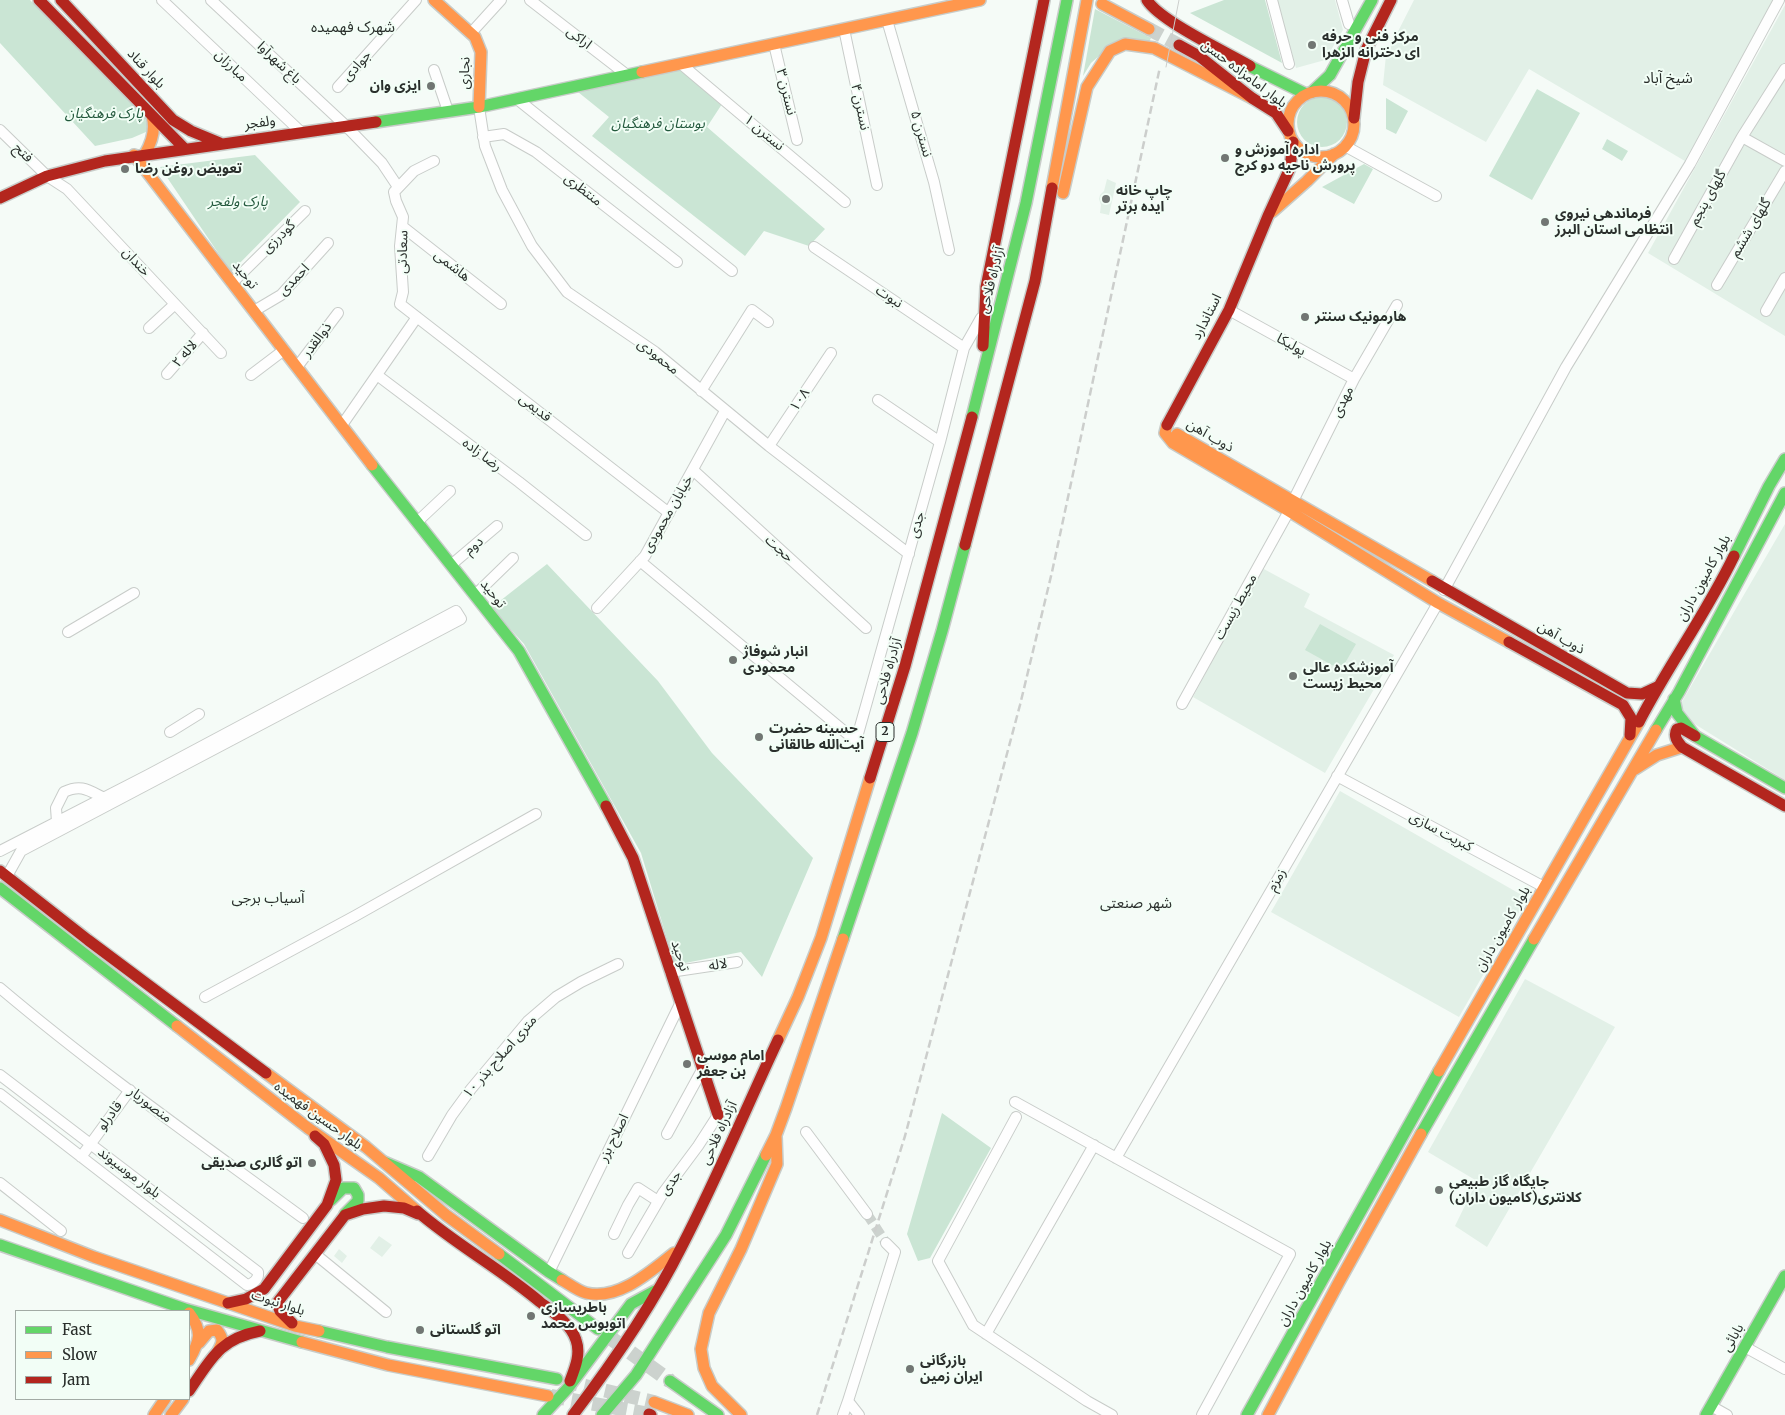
<!DOCTYPE html>
<html>
<head>
<meta charset="utf-8">
<style>
	body { margin:0 }
	#map { position:relative; width:1785px; height:1415px; overflow:hidden; background:#f5fbf7; font-family:Merriweather,serif }
	canvas { display:block }
	.legend { position:absolute; left:15px; top:1310px; width:175px; height:90px; box-sizing:border-box; background:#f2fef6; border:1px solid #a2aba5; margin:0; padding:6px 9px; list-style:none; font-size:15px; color:#2a2f2c }
	.legend li { display:flex; align-items:center; gap:10px; height:25px }
	.legend b { width:25px; border:1px solid #a2aba5 }
</style>
</head>
<body>
<div id="map">
<canvas width="1785" height="1415"></canvas>
<ul class="legend">
<li><b style="height:6px;background:#63d668"></b>Fast</li>
<li><b style="height:6px;background:#ff974d"></b>Slow</li>
<li><b style="height:6px;background:#b3261e"></b>Jam</li>
</ul>
</div>
<script>
const c = document.querySelector('canvas').getContext('2d');
c.lineJoin = 'round';
function paint(path, color) { c.fillStyle = color; c.fill(path, 'evenodd'); }
function stroke(path, color, width, dash) { c.strokeStyle = color; c.lineWidth = width; c.lineCap = dash ? 'butt' : 'round'; c.setLineDash(dash || []); c.stroke(path); }
function label(font, color, halo, rows, align = 'center') {
  c.font = font + ' Merriweather,"Noto Sans Arabic",serif'; c.lineWidth = 4; c.setLineDash([]); c.textBaseline = 'middle'; c.strokeStyle = halo; c.fillStyle = color; for (const [text, x, y, turn = 0] of rows) {
    c.save(); c.translate(x, y); c.rotate((+turn || 0) * Math.PI / 180); c.textAlign = isNaN(turn) ? turn : align; if (halo) c.strokeText(text, 0, 0); c.fillText(text, 0, 0); c.restore();
  }
}
paint(new Path2D(`
	M1277,0h58l8,30 -18,30 -29,8z
	M1414,0h369l-93,164 -161,-95 -43,73 -103,-57 3,-30z
	M1785,5v331l-137,-83z
	M1107,179l9,4 -7,32 -9,-2 1,-8 -2,-6 1,-4 4,-4z
	M1785,524v256l-92,-57 -13,-18z
	M1262,568l48,26 -6,13 90,48 -69,118 -132,-76z
	M1340,791l187,107 -68,119 -188,-105z
	M1525,979l90,48 -128,220 -32,-21 22,-45 -49,-29z
	M379,1236l13,9 -10,12 -12,-9z
	M339,1249l8,7 -5,7 -8,-7z`), '#e2f0e7');
paint(new Path2D(`
	M0,0h30l114,115 4,12 -2,5 -14,6 -37,8 -95,-103z
	M1224,0h41l17,63 -92,-50z
	M1095,9l56,29 -2,4 -50,14 -8,7 -8,13z
	M681,65l41,39 -15,23 118,102 -16,17 -45,-15 -19,25 -153,-120 17,-19 -31,-25z
	M1537,89l43,24 -48,87 -43,-24z
	M1297 122a25 25 0 1 1 50 0a25 25 0 1 1-50 0Z
	M1386,98l22,13 -12,23 -10,-5z
	M1607,139l21,12 -6,10 -20,-12z
	M255,155l45,47 -69,70 -71,-105z
	M1364,164l9,5 -19,35 -32,-17z
	M547,564l111,117 54,72 101,105 -51,119 -21,-25 -66,13 -34,-112 -117,-209 -33,-36z
	M1320,624l36,20 -15,26 -36,-20z
	M942,1113l49,35 -61,110 -12,3 -11,-27z`), '#cae5d4');
stroke(new Path2D(`
	M867,1214l19,29`), '#ccd2ce', 10, [10, 5]);
stroke(new Path2D(`
	M1149,29l30,16
	M564,1381l90,21
	M551,1396l98,18`), '#ccd2ce', 14, [14, 7]);
stroke(new Path2D(`
	M612,1339l58,42`), '#ccd2ce', 15, [15, 8]);
const street = new Path2D(`
	M162,0l139,132
	M211,0l135,126 36,37 16,24
	M530,0l97,75
	M1272,0l17,64
	M1342,0l7,24
	M887,20l47,162 15,68
	M844,29l33,156
	M471,33l30,-33
	M774,44l23,96
	M681,64l164,138
	M434,70l14,41
	M338,87l78,-87
	M517,99l215,172
	M479,107l6,39 17,44 30,56 35,46 88,60 114,94 140,108
	M0,130l47,46 20,13 154,164
	M483,137l21,-3 32,18 141,110
	M1742,137l43,24
	M1345,146l91,50
	M434,161l-20,10 -20,21 2,9 7,16 -3,29 3,46 -3,12 269,209
	M403,227l98,77
	M814,247l150,101
	M1674,259l68,-122 43,-68
	M232,283l73,-72
	M1717,285l68,-114
	M1229,310l125,69
	M254,311l27,-16 47,-52
	M1766,311l19,-33
	M149,328l26,-24
	M297,367l41,-54
	M167,374l36,-41
	M251,375l33,-25
	M377,375l142,107 67,53
	M701,391l51,-81 16,12
	M878,400l62,42
	M342,425l75,-108
	M769,446l62,-93
	M693,470l173,158
	M1293,501l61,-122 43,-74
	M417,522l33,-31
	M640,561l216,180 84,-299 24,-94 17,-30
	M451,565l46,-39
	M1444,590l122,-223 124,-203 89,-164
	M475,595l38,-37
	M597,608l48,-52 80,-145
	M68,632l66,-39
	M1182,704l107,-193
	M170,732l29,-18
	M1337,776l207,111
	M57,822l-1,-14 8,-16c17,-8 24,-2 40,6
	M0,851l148,-76 308,-164 5,8 -440,232 -14,25
	M670,972l67,-10
	M0,988c97,82 201,155 303,230
	M205,997l150,-81 181,-102
	M0,1075l258,197c1,7 -5,12 -11,13l-247,-191
	M1015,1102l275,152 -88,161
	M1016,1117l-78,144 35,64 114,76 25,14
	M806,1132l61,82
	M667,1134l35,-64
	M428,1156l24,-41 19,-26 57,-68 28,-24 25,-15 37,-18
	M81,1157l49,-67
	M1116,1158l322,-555
	M0,1183l61,48
	M614,1234l14,-29 10,-17 20,13
	M628,1253l35,-60 35,-47 20,-31
	M315,1254l71,58
	M549,1272l131,-268
	M986,1334l108,-189
	M1745,1347l40,22
	M848,1401l47,-149 -9,-9
	M1711,1406l16,9
	M843,1415l5,-14 11,14`);
const fast = new Path2D(`
	M1241,62l65,32
	M1312,92l18,-17 42,-75
	M376,122l103,-15 163,-35
	M972,417l54,-214 41,-203
	M372,465l147,186 87,155
	M1734,556l35,-70 16,-27
	M1674,699l3,14 18,23 90,52
	M1656,730l23,-38 106,-199
	M0,888l177,138
	M843,939l69,-206 30,-102 23,-86
	M1421,1134l113,-195
	M384,1162l35,15 130,95 13,8
	M331,1200l12,-12h11l4,7v6l-13,13
	M0,1245l185,64 117,33
	M499,1254l99,75
	M319,1331l68,16 170,32
	M670,1381l48,34
	M543,1415l25,-27 63,-84 24,-13
	M602,1415l34,-40 90,-140 40,-80
	M1247,1415l192,-344
	M1706,1415l79,-139`);
const slow = new Path2D(`
	M434,0l41,37 6,15 -2,55
	M1102,4l47,25
	M642,72l338,-72
	M1288 124a33 33 0 1 1 66 0a33 33 0 1 1-66 0Z
	M145,154c7,-12 11,-24 7,-38
	M134,155l238,310
	M1052,188l35,-188
	M1063,193l24,-106 23,-36 15,-7 29,4 98,50
	M1272,212l35,-31 27,-27
	M1167,425l-2,8 8,10 116,68 149,92 71,39
	M1177,434l255,147
	M1635,769l22,-14 25,-8
	M1534,939l122,-209
	M177,1026l131,102 71,50 38,33
	M778,1040l20,-43 23,-59 49,-160
	M1439,1071l200,-349
	M266,1073l100,74 80,68 53,39
	M766,1155l10,-20 10,-27 57,-169
	M0,1220l94,37 201,69 24,5
	M562,1280c7,4 16,11 24,13 32,8 64,-21 88,-40
	M189,1313c14,18 11,28 0,47
	M302,1342l86,23 160,31
	M199,1343l10,-12 8,-1c8,10 5,13 0,23
	M654,1402l34,13
	M154,1415l11,-16
	M171,1415l12,-16
	M741,1415l-29,-29 -8,-18 -3,-19 8,-36 32,-64 36,-85 -1,-28
	M1268,1415l71,-133 82,-148`);
const jam = new Path2D(`
	M39,0l145,148
	M61,0l112,120 18,11 29,12
	M1147,0c13,21 79,52 103,66
	M1179,45l20,11 53,42 24,15 12,18
	M1354,118l4,-36 8,-32 25,-50
	M0,198l47,-22 58,-15 271,-39
	M983,346l3,-59 58,-287
	M1167,425l62,-115 39,-94 22,-48 3,-26
	M965,545l70,-264 17,-93
	M1432,581l195,112 15,1 15,-7
	M1509,642l114,63 8,13 -1,17
	M1639,722c29,-56 67,-108 95,-166
	M1695,736l-14,-8 -4,1c-4,7 0,12 5,18l103,59
	M870,778l35,-112 67,-249
	M606,806l27,52 85,257
	M0,871l88,69 178,133
	M417,1211c38,33 84,58 123,91 13,10 31,22 36,38 5,14 -1,28 -6,41
	M228,1303l18,-4 18,-10 63,-84 9,-25 -2,-15 -10,-21 -9,-8
	M292,1323l-12,-12 -3,-8 68,-88 18,-6 21,-3 20,2 14,6
	M189,1391c22,-32 30,-52 71,-60
	M649,1414l2,1
	M573,1415c39,-51 80,-111 109,-169 35,-67 64,-138 96,-206`);
stroke(street, '#c8ccc9', 12);
stroke(fast, '#c8ccc9', 14);
stroke(slow, '#c8ccc9', 14);
stroke(jam, '#c8ccc9', 14);
stroke(street, '#fefefe', 10);
stroke(fast, '#63d668', 11);
stroke(slow, '#ff974d', 11);
stroke(jam, '#b3261e', 11);
stroke(new Path2D(`
	M1166,67l13,-67`), '#cccecc', 1);
stroke(new Path2D(`
	M817,1415l88,-279 115,-431 32,-133 108,-505`), '#cccecc', 2.5, [8, 4]);
for (const [x, y, r, color] of [
	[1312,45,5,"#717673"],
	[431,86,5,"#717673"],
	[1225,158,5,"#717673"],
	[125,169,5,"#717673"],
	[1106,199,5,"#717673"],
	[1545,222,5,"#717673"],
	[1305,317,5,"#717673"],
	[733,660,5,"#717673"],
	[1293,676,5,"#717673"],
	[759,737,5,"#717673"],
	[687,1064,5,"#717673"],
	[312,1163,5,"#717673"],
	[1439,1190,5,"#717673"],
	[531,1316,5,"#717673"],
	[420,1330,5,"#717673"],
	[910,1369,5,"#717673"]
]) { const dot = new Path2D(); dot.arc(x, y, r, 0, 2 * Math.PI); c.fillStyle = color; c.fill(dot); stroke(dot, '#f2fef6', 2); }
for (const [x, y, w] of [
	[885,732,18]
]) { const box = new Path2D(); box.roundRect(x - w / 2, y - 9.5, w, 19, 4); c.fillStyle = '#f2fef6'; c.fill(box); stroke(box, '#2a2f2c', 1); }
label('bold 12px', '#2a2f2c', null, [
	["2",885,732]
]);
label('bold 14px', '#2a2f2c', '#f2fef6', [
	["مرکز فنی و حرفه",1322,37],
	["ای دخترانه الزهرا",1322,53],
	["ایزی وان",421,86,"right"],
	["اداره آموزش و",1235,150],
	["پرورش ناحیه دو کرج",1235,166],
	["تعویض روغن رضا",135,169],
	["چاپ خانه",1116,191],
	["ایده برتر",1116,207],
	["فرماندهی نیروی",1555,214],
	["انتظامی استان البرز",1555,230],
	["هارمونیک سنتر",1315,317],
	["انبار شوفاژ",743,652],
	["محمودی",743,668],
	["آموزشکده عالی",1303,668],
	["محیط زیست",1303,684],
	["حسینه حضرت",769,729],
	["آیت‌الله طالقانی",769,745],
	["امام موسی",697,1056],
	["بن جعفر",697,1072],
	["اتو گالری صدیقی",302,1163,"right"],
	["جایگاه گاز طبیعی",1449,1182],
	["کلانتری(کامیون داران)",1449,1198],
	["باطریسازی",541,1308],
	["اتوبوس محمد",541,1324],
	["اتو گلستانی",430,1330],
	["بازرگانی",920,1361],
	["ایران زمین",920,1377]
], 'left');
label('14px', '#2a2f2c', '#f2fef6', [
	["اراکی",579,38,38],
	["باغ شهرآوا",279,63,43],
	["مبارزان",231,66,44],
	["جوادی",357,66,-48],
	["بلوار قناد",146,69,47],
	["نجاری",465,73,-88],
	["بلوار امامزاده حسن",1244,74,37],
	["نسترن ۳",786,92,76],
	["نسترن ۴",860,107,78],
	["ولفجر",260,123,-8],
	["نسترن ۱",764,133,40],
	["نسترن ۵",921,134,74],
	["فتح",23,153,44],
	["منتظری",583,190,38],
	["گلهای پنجم",1708,198,-61],
	["گلهای ششم",1751,228,-59],
	["گودرزی",279,237,-44],
	["سعادتی",403,252,-89],
	["خندان",136,262,47],
	["هاشمی",452,266,38],
	["توحید",245,275,52],
	["احمدی",294,280,-46],
	["آزادراه فلاحی",992,280,-76],
	["نبوت",889,297,34],
	["استاندارد",1207,317,-63],
	["ذوالقدر",317,340,-53],
	["پولیکا",1291,345,29],
	["لاله ۲",185,354,-49],
	["محمودی",658,357,38],
	["۱۰۸",800,400,-56],
	["مهدی",1343,402,-64],
	["قدیمی",535,408,38],
	["ذوب آهن",1210,436,30],
	["رضا زاده",482,455,37],
	["خیابان محمودی",668,514,-60],
	["جدی",917,525,-74],
	["دوم",474,546,-40],
	["حجت",779,549,42],
	["بلوار کامیون داران",1704,578,-61],
	["توحید",493,594,52],
	["محیط زیست",1236,607,-61],
	["ذوب آهن",1561,638,30],
	["آزادراه فلاحی",888,671,-74],
	["کبریت سازی",1441,832,28],
	["زمزم",1277,880,-60],
	["بلوار کامیون داران",1503,929,-60],
	["توحید",680,956,72],
	["لاله",718,965,-8],
	["۱۰ متری اصلاح بذر",500,1057,-49],
	["منصوریار",150,1105,37],
	["قادرلو",110,1116,-53],
	["بلوار حسین فهمیده",318,1116,36],
	["آزادراه فلاحی",719,1133,-65],
	["اصلاح بزر",614,1138,-64],
	["بلوار موسیوند",129,1173,37],
	["جدی",671,1183,-54],
	["بلوار کامیون داران",1305,1283,-61],
	["بلوار نبوت",278,1303,18],
	["بابائی",1733,1338,-60]
]);
label('italic 14px', '#22583c', '#f2fef6', [
	["پارک فرهنگیان",104,114],
	["بوستان فرهنگیان",658,124],
	["پارک ولفجر",238,202]
]);
label('15px', '#2a2f2c', '#f2fef6', [
	["شهرک فهمیده",353,28],
	["شیخ آباد",1668,79],
	["آسیاب برجی",268,899],
	["شهر صنعتی",1136,904]
]);
</script>
</body>
</html>
